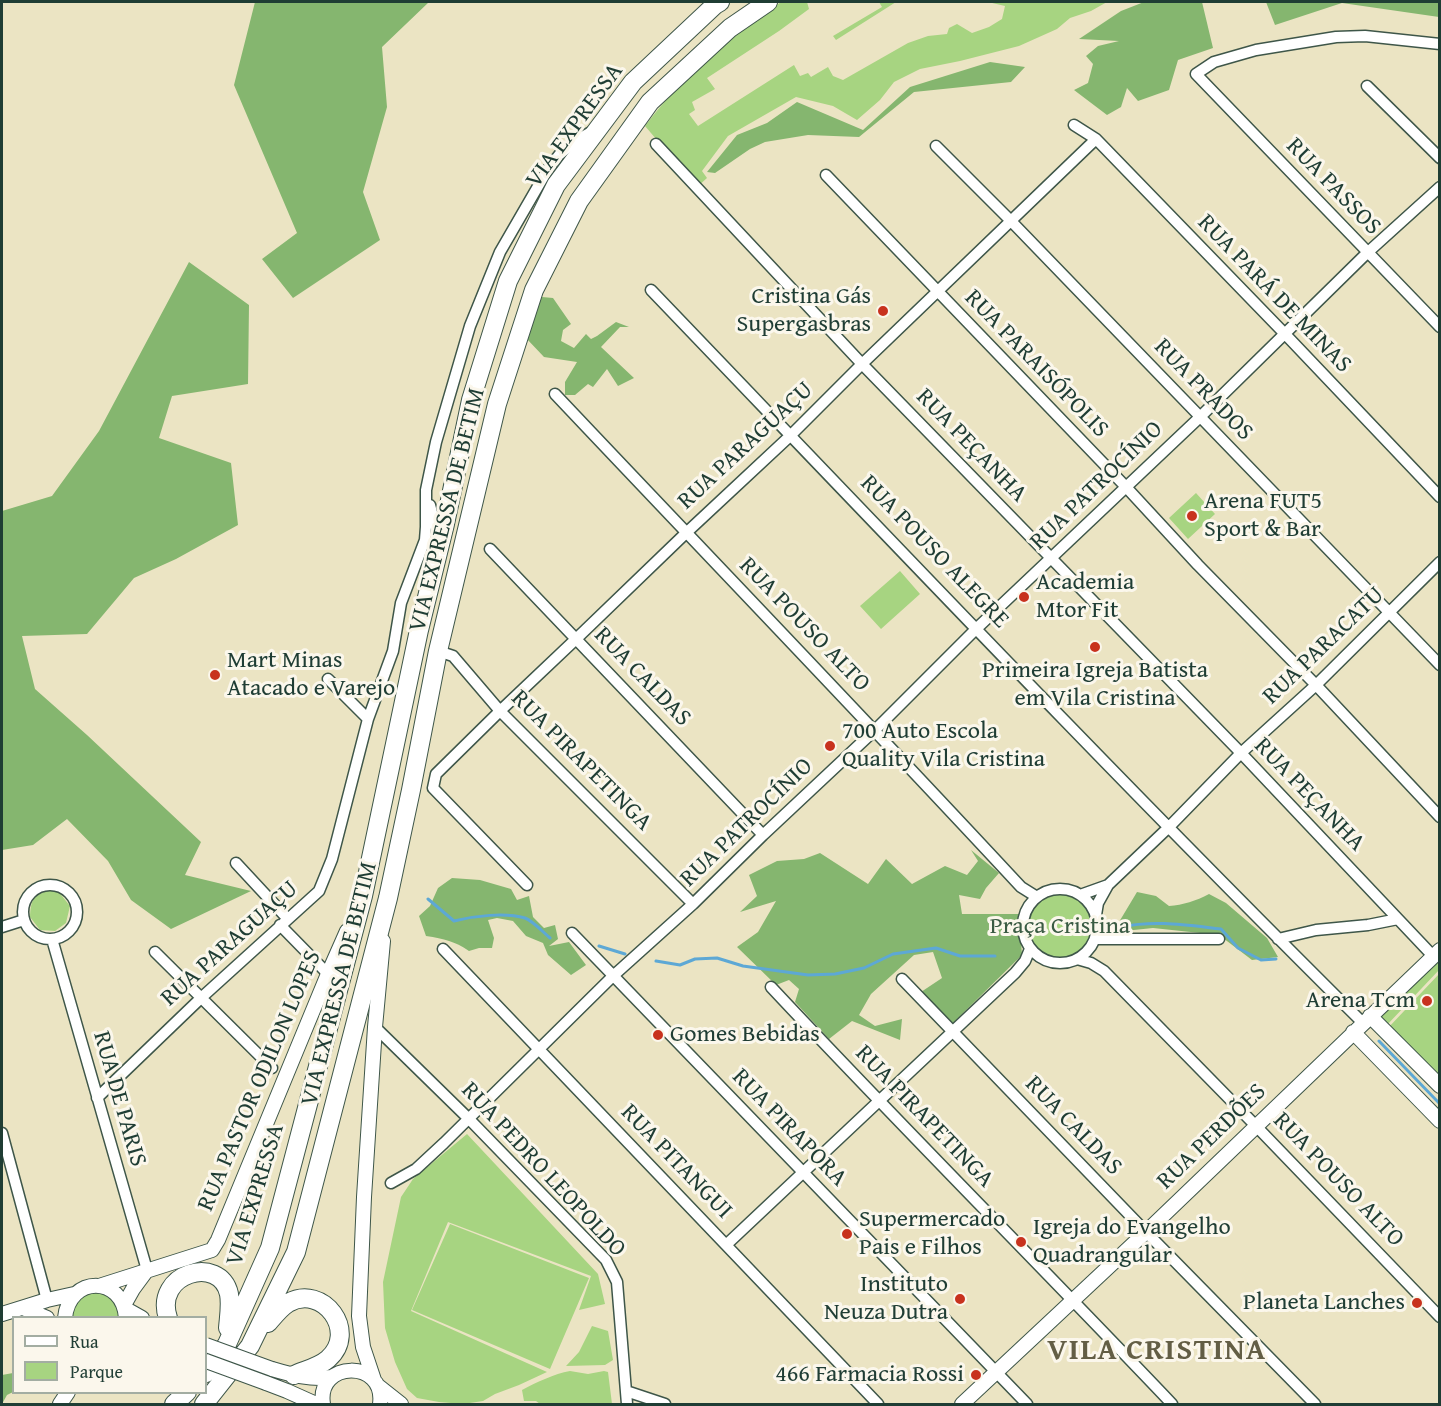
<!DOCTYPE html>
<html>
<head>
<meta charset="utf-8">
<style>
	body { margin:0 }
	#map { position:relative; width:1441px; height:1406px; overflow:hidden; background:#ebe4c3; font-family:"Gentium Book Plus",serif }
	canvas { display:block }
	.frame { position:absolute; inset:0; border:3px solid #1f3d34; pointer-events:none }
	.legend { position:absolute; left:12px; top:1316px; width:195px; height:78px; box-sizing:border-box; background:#fbf7ec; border:2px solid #a3ada2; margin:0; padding:8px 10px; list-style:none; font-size:18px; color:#1f3d34 }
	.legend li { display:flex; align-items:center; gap:12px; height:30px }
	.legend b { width:30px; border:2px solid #a3ada2 }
</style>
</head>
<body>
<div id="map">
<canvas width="1441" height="1406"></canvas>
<div class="frame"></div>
<ul class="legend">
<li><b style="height:8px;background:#fff"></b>Rua</li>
<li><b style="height:16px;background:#a7d481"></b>Parque</li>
</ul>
</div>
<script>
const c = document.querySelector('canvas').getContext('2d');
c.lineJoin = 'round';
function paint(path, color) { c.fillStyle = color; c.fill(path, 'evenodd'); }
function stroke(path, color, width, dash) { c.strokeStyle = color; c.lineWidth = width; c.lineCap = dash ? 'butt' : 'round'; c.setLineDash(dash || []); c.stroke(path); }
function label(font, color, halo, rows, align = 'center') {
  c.font = font + ' "Gentium Book Plus",serif'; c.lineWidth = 6; c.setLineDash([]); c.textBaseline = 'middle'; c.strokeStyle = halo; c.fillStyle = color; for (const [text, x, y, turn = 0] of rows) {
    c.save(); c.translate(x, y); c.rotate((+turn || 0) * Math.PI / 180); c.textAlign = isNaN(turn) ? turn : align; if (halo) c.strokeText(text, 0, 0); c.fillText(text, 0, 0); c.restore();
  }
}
paint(new Path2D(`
	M781,2h26l2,7 -30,22 -72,47 8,11 -23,13 3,8 -6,4 9,12 96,-61 6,11 8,-3 3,4 17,-10 5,9 10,4 65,-37 20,-7 19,-2 2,-6 8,-4 15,9 17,-6 13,-8 3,-13 -17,-4h119l-16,9 -21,7 -13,11 -38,17 -59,15 -40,8 -26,13 -14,18 -23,20 -24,-14 -37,-9 -68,39 -26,35 5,7 -10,9 -52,-61c37,-49 84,-90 136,-124z
	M879,2h17l-60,38 -3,-4 49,-29z
	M1196,493l19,21 -27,25 -19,-21z
	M900,571l20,23 -39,35 -21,-23z
	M47,891h11l12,15 -4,17 -11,8 -15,-1 -10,-13c1,-16 2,-21 17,-26z
	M1026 927a34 34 0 1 1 68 0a34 34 0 1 1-68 0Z
	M1439,959v11l-52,55 -9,-8z
	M1439,974v103l-51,-49z
	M467,1134l131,140 7,30 -26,6 12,-34 -143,-54 -37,89 136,61 -28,13 -24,9 -12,7 -20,3 -24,-2 -22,-4 -10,-9 -12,-27 -10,-34 -2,-46 18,-85 12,-18z
	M450,1224l139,54 -39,91 -138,-59z
	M99,1291l16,10 5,16 -49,1c4,-18 11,-25 28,-27z
	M592,1326l16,5 5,29 -8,5 -39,1 13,-14z
	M570,1371l18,3 16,-3 4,1 4,32h-72l-4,-3h-12l-2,-11c15,-8 32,-16 48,-19z`), '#a7d481');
paint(new Path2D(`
	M255,2h174l-47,45 5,60 -24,85 17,48 -87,58 -31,-39 35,-26 -63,-148z
	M1144,2h58l11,46 -35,12 -9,30 -31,11 -11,-13 -6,19 -14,8 -33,-25 14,-7 5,-19 -7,-8 12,-10 21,-5 -40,-2 42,-28z
	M1266,2h173v15l-97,-14 -67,22z
	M990,62l35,5 -14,15 -97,10 -55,45 -51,-2 -43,7 -15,7 -35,24 -8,-1 30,-37 30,-12 30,-21 66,28 47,-43z
	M189,262l60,43 -1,79 -76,12 -13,42 72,25 7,62 -62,34 -42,19 -47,56 -65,2 13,53 52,46 114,107 -16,33 66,16 -80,38 -40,-29 -23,-39 -41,-42 -34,26 -31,5v-339l50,-15 47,-65z
	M542,297l11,1 18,26 -8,6 -2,11 13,7 12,-14 5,5 6,-3 19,-14 13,5h-9l-19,20 33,31 -16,8 -11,-17 -14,18 -5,-3 -13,11h-10v-13l12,-20 -33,-5 -18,-19 3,-15z
	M971,850l28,23 -13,15 -6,11 -21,-4 3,19h57l3,41 -69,68 -32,-31 21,-14 -9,-26 -19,3 -43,39 -12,21 16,11 27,-7 -2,21 -48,-19 -23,18 -34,-37 4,-13 -10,-9 -13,5 -39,-38 21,-15 18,-31 -36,11 17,-16 -8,-21 28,-14 27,-2 16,-6 48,31 18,-25 26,25 33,-18 22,9 11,-14z
	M452,878l28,2 31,9 6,11 12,-4 4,21 11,11 11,-3 3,14 -9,7 20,-4 17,23 -15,10 -23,-20 -5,-12 -17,-7 -13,-15 -16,-3 -9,2 6,18 -2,10h-13l-10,3c-15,-10 -24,-12 -43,-15l-7,-20 11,-10 8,-18z
	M1137,892l19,4 13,10c14,-1 27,-5 40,-12l17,9 41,35 11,19 -26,3 -33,-25 -66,-7 -29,3 -5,-9z
	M13,1373v19l-6,3 -5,9v-29z`), '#85b66f');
stroke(new Path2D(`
	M428,899l26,22c20,-5 51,-9 71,-3 8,3 18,14 25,20
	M1120,927c36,-7 65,-2 101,2l17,19 23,12 15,-1
	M599,946l26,8
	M656,961l24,4 15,-6 22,-1 26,8 65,9 27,-1 29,-6 29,-14 43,-6 24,8h35
	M1379,1041l61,63`), '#5da8d5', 3);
const minor = new Path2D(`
	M1440,44l-75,-8 -29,1 -80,13 -42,12 -18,12 244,253
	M1367,86l73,72
	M1074,125l22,14 189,195 155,163
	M656,144l206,220 379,389 192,203
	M936,146l74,74 430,445
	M826,175l300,312 72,78 118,120 124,132
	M651,290c236,246 470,493 712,733
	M555,394c155,164 312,327 466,493l16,10
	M430,505l9,34
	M490,549l273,286
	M438,651l15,5 47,55 193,193
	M328,679l40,40
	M236,863l52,56
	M527,885l-94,-97 3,-14 64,-63 76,-72 110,-106 104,-97 72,-72 234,-225
	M23 912a27 27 0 1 1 54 0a27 27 0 1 1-54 0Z
	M1023 926a37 37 0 1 1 74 0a37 37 0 1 1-74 0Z
	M1080,895l28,-10
	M1096,915l2,-12 10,-18 61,-58 72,-74 75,-68 124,-123
	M280,925l48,49
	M2,927l22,-7
	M572,933l455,471
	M52,939l95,331
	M1095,939h124
	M1278,939l38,-9 52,-5 30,-6
	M443,949l435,455
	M155,952l117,116
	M1077,959l14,4 13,8 152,155 184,191
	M902,979l244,253 169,172
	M771,987c132,141 268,277 401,417
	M375,1027l94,92 137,141 11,22 10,122
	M97,1098l104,-100 118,-107 13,-32 36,-140 25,-68 8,-48 24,-63 1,-13v-37l10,-48 34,-116 30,-74 48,-83 11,-14 16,-14 16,-9
	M2,1133l45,167
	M391,1183l25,-14 28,-26 169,-167 80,-72 70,-69 112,-105 101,-101 224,-212 167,-164 73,-66
	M726,1245l289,-272 10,-12 5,-12
	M626,1391l39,13`);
const tertiary = new Path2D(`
	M1370,1016l70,70
	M1353,1032l87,89
	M99,1286l113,-36 6,-10 110,-266 19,-43
	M124,1305l9,-16 14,-19
	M23,1308l24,10
	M126,1309l16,9
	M2,1314l45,-14 27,-6
	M65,1318c4,-43 58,-43 61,0
	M272,1369c20,6 39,11 60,8
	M374,1380l-11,-33 -4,-31 5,-119 11,-170 8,-86
	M266,1383l21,8 29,13
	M377,1385l24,19
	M60,1404l8,-12
	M323,1404c-7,-44 63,-45 57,0
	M962,1404l184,-172 294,-282`);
const trunk = new Path2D(`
	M168,1318c-15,-45 52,-64 61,-24 2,11 0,22 -1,34
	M268,1323c6,-7 12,-15 20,-20 35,-20 71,29 40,56 -9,8 -23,11 -34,16
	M206,1373l21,-29 43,-96 93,-352 56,-266 26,-106 26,-124 37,-119 48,-96 77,-103 82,-77 5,-3
	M174,1404l13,-12
	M204,1404l46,-58 46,-94 92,-354 23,-108 27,-139 59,-247 37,-114 45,-89 71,-99 80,-74 38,-26`);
stroke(minor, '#3e5649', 13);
stroke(tertiary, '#3e5649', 16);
stroke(trunk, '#3e5649', 20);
stroke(minor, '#fff', 10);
stroke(tertiary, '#fff', 14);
stroke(trunk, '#fff', 18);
const tertiaryBridge = new Path2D(`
	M206,1345l66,24
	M206,1361l60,22`);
stroke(tertiaryBridge, '#3e5649', 16, []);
stroke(tertiaryBridge, '#fff', 14);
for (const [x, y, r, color] of [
	[883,311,6,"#c8321e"],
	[1192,516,6,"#c8321e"],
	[1024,597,6,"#c8321e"],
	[1095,647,6,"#c8321e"],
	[215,675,6,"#c8321e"],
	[830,746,6,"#c8321e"],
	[1427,1001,6,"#c8321e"],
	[658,1035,6,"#c8321e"],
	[847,1234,6,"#c8321e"],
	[1021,1242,6,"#c8321e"],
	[960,1299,6,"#c8321e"],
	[1417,1303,6,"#c8321e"],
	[976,1375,6,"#c8321e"]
]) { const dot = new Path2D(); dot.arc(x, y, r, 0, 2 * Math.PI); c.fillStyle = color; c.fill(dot); stroke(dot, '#fbf7ec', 2); }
label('24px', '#1f3d34', '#fbf7ec', [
	["VIA EXPRESSA",575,126,-54],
	["RUA PASSOS",1333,187,46],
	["RUA PARÁ DE MINAS",1274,294,46],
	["RUA PARAISÓPOLIS",1036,364,46],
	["RUA PRADOS",1203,390,46],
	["RUA PARAGUAÇU",746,446,-43],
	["RUA PEÇANHA",971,446,46],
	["RUA PATROCÍNIO",1097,486,-44],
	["VIA EXPRESSA DE BETIM",448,510,-76],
	["RUA POUSO ALEGRE",934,552,46],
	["RUA POUSO ALTO",804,625,46],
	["RUA PARACATU",1324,646,-44],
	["RUA CALDAS",642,677,46],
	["RUA PIRAPETINGA",581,761,45],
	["RUA PEÇANHA",1309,795,46],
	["RUA PATROCÍNIO",747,823,-44],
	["RUA PARAGUAÇU",230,944,-42],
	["VIA EXPRESSA DE BETIM",340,984,-76],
	["RUA PASTOR ODILON LOPES",260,1081,-67],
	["RUA DE PARIS",119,1099,74],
	["RUA PIRAPETINGA",924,1117,46],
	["RUA CALDAS",1073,1126,46],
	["RUA PIRAPORA",789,1128,46],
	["RUA PERDÕES",1212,1137,-44],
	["RUA PITANGUI",676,1162,46],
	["RUA PEDRO LEOPOLDO",543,1170,47],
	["RUA POUSO ALTO",1338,1180,46],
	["VIA EXPRESSA",256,1195,-73]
]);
label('24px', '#1f3d34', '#fbf7ec', [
	["Cristina Gás",871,297,"right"],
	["Supergasbras",871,325,"right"],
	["Arena FUT5",1204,502],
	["Sport & Bar",1204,530],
	["Academia",1036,583],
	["Mtor Fit",1036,611],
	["Mart Minas",227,661],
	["Atacado e Varejo",227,689],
	["Primeira Igreja Batista",1095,671,"center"],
	["em Vila Cristina",1095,699,"center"],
	["700 Auto Escola",842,732],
	["Quality Vila Cristina",842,760],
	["Arena Tcm",1415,1001,"right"],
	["Gomes Bebidas",670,1035],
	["Supermercado",859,1220],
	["Pais e Filhos",859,1248],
	["Igreja do Evangelho",1033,1228],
	["Quadrangular",1033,1256],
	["Instituto",948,1285,"right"],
	["Neuza Dutra",948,1313,"right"],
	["Planeta Lanches",1405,1303,"right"],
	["466 Farmacia Rossi",964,1375,"right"]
], 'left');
label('24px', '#3a5b43', '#fbf7ec', [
	["Praça Cristina",1060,927]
]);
c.letterSpacing = '1.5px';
label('bold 30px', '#635e45', '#fbf7ec', [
	["VILA CRISTINA",1157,1351]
]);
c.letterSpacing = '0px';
</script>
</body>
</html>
